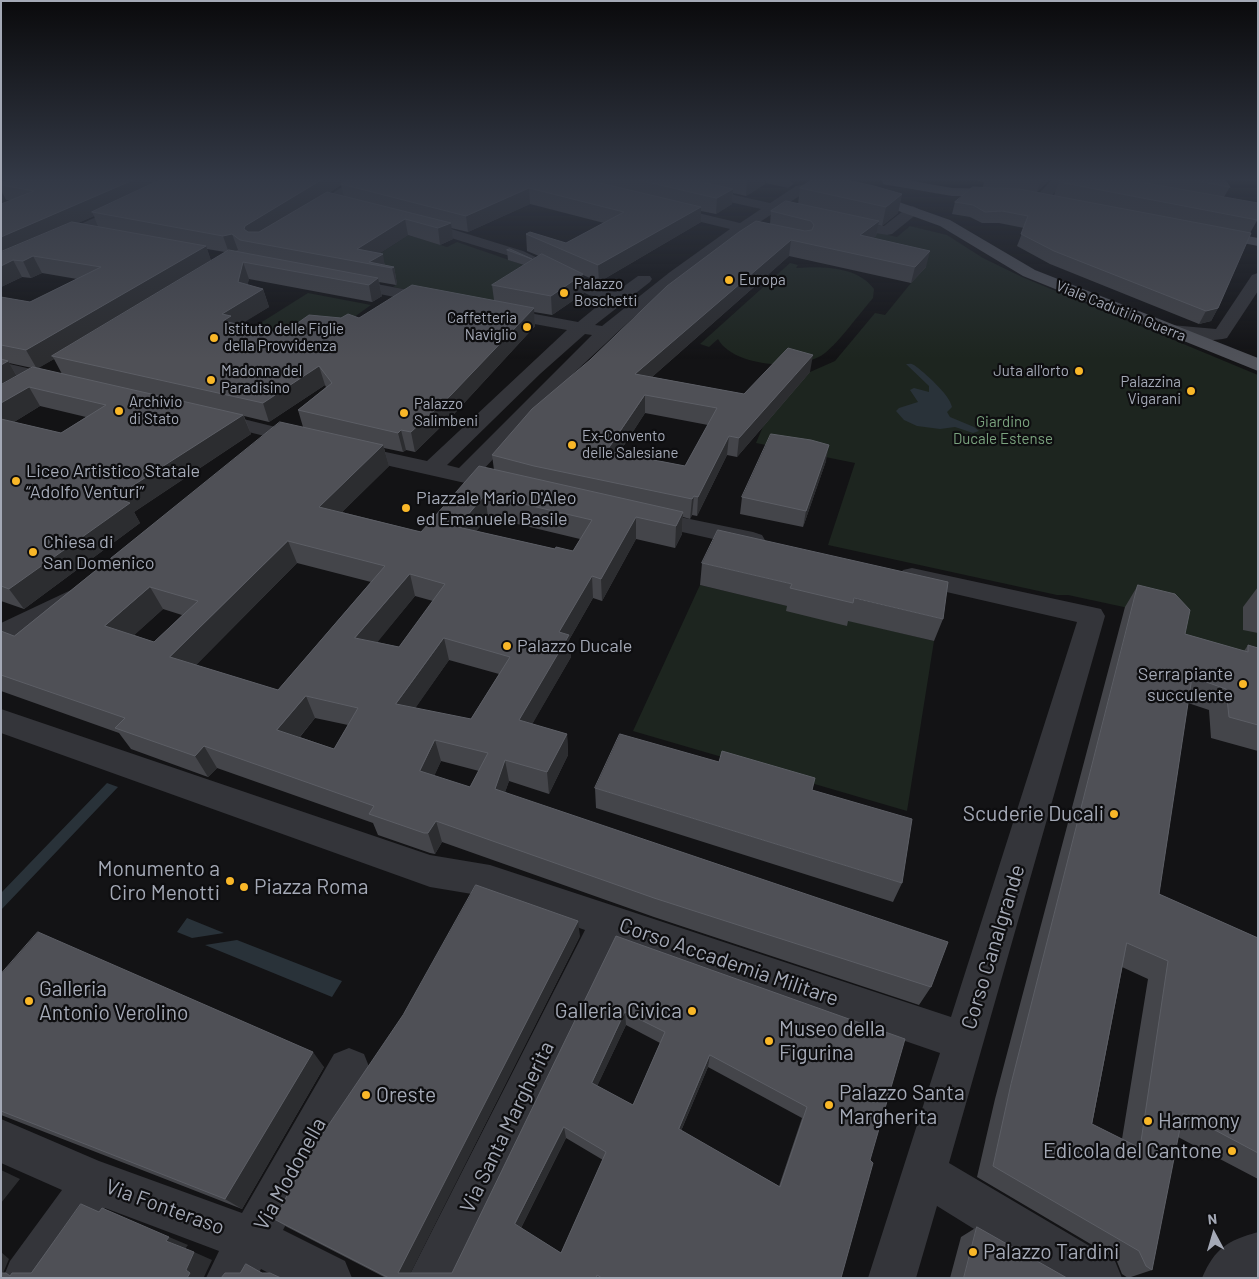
<!DOCTYPE html>
<html>
<head>
<meta charset="utf-8">
<style>
	body { margin:0 }
	#map { position:relative; width:1259px; height:1279px; overflow:hidden; background:#131315; font-family:Barlow,sans-serif }
	canvas { display:block }
	.frame { position:absolute; inset:0; border:2px solid #a4a9b6; pointer-events:none }
	.north { position:absolute; left:1189px; top:1209px; width:50px; height:50px; -webkit-text-stroke:4px #0e0e10; paint-order:stroke; rotate:354deg; font-size:14px; font-weight:700; line-height:20px; text-align:center; color:#a4a9b6 }
	.north::after { content:''; display:block; margin:auto; width:18px; height:22px; background:#a4a9b6; clip-path:polygon(50% 0,100% 100%,50% 72%,0 100%) }
</style>
</head>
<body>
<div id="map">
<canvas width="1259" height="1279"></canvas>
<div class="frame"></div>
<div class="north">N</div>
</div>
<script>
const c = document.querySelector('canvas').getContext('2d');
c.lineJoin = 'round';
function paint(path, color) { c.fillStyle = color; c.fill(path, 'evenodd'); }
function stroke(path, color, width, dash) { c.strokeStyle = color; c.lineWidth = width; c.lineCap = dash ? 'butt' : 'round'; c.setLineDash(dash || []); c.stroke(path); }
function label(font, color, halo, rows, align = 'center') {
  c.font = font + ' Barlow,sans-serif'; c.lineWidth = 4.5; c.setLineDash([]); c.textBaseline = 'middle'; c.strokeStyle = halo; c.fillStyle = color; for (const [text, x, y, turn = 0] of rows) {
    c.save(); c.translate(x, y); c.rotate((+turn || 0) * Math.PI / 180); c.textAlign = isNaN(turn) ? turn : align; if (halo) c.strokeText(text, 0, 0); c.fillText(text, 0, 0); c.restore();
  }
}
paint(new Path2D(`
	M789,213l108,24 13,-11 37,9 36,23 39,19 236,98v356l-97,-116 -93,-20h-11l-229,-50 27,-82 -99,-20 11,-26 43,-45 25,-11 40,-48 10,2 26,-32 -102,-43z
	M408,235l39,12 10,-5 87,30 -52,34 -99,-19 4,-3 -15,-3 -4,3 -17,-18z
	M790,263l8,2 -2,3c25,-2 62,-2 78,21l-1,9c-13,15 -34,44 -48,55 -24,19 -92,14 -107,-14l-9,8 -9,-3z
	M308,293l63,12 -42,30 -24,3 -51,-11z
	M700,585l234,56 -27,170 -274,-80z`), '#1d251f');
paint(new Path2D(`
	M906,364c3,0 5,-1 8,1 10,7 36,30 38,42l-5,5 3,5 24,10 5,4 -6,2 -18,-6 -15,2 -23,-3 -13,-6 -8,-9 3,-3 19,-6 -8,-12 4,-2 15,4v-6z
	M107,783l11,4 -117,123v-17z
	M187,918l37,15 -32,5 -15,-6z
	M237,940l105,41 -10,16 -127,-52z`), '#293239');
paint(new Path2D(`
	M178,180h17l-194,91v-11z
	M353,180h16l-57,37h-10l-2,-3z
	M643,180h25l102,23 26,-17 29,-6 5,4 -1,3 -23,5 -22,14 5,4 -2,3 -12,-1 -21,14 6,2 2,3 -2,3 -15,-1 -64,46 -47,38 -59,55 -95,101 33,7 3,5 -3,5 -8,2 -164,-37 -3,-5 3,-5 8,-1 78,17 140,-131 -76,-14 -3,-4 3,-4 6,-1 81,15 28,-23 -17,-4 -76,-38 -101,-31 -2,-3 2,-3h10l101,31 77,37 16,4 22,-16h12l2,3 -2,3 -55,43 7,1 68,-54 60,-43 -70,-17 -2,-3 2,-3 5,-1 75,18 21,-14 -112,-25zM585,334l7,1 -133,133 -12,-3 93,-91z
	M765,180h24l5,4 -6,4 -22,-5z
	M1052,180h14l-20,22h-10l-2,-3 2,-3z
	M913,206l7,4 -2,3 -26,21 -5,1 -46,-8 -7,-4 7,-4 43,7 24,-19z
	M1258,273v18l-31,47c-19,5 -43,0 -62,-4l-3,-4 3,-4 6,-1 45,4 36,-54z
	M345,278l90,17 6,1 2,4 -2,4 -6,1 -96,-19 -2,-3 2,-3z
	M1,362l65,15 3,4 -3,4 -7,2 -58,-13z
	M211,411l101,25 4,4 -4,4 -7,2 -101,-25 -3,-4 3,-4z
	M646,510l107,22 9,3 3,5 -3,5 -9,3 -115,-26 -4,-5 4,-5z
	M912,568l180,39 9,2 4,7 -156,547 166,98 7,17h-69l-116,-72 -21,72h-48l72,-225 -322,-111 -161,336h-49l177,-348 -95,-33 -60,-10 -429,-154v-24l429,146 60,10 461,152 126,-395 -174,-40 -4,-6 4,-6z
	M71,590l9,3 4,6 -4,6 -79,40v-22z
	M349,1048l15,6 6,15 -87,161 62,31 7,17h-74l-17,-9 -5,9h-50l13,-27 -114,-43 -49,70h-53l7,-17 52,-71 -61,-27v-44l98,42 143,52 92,-159z
	M1258,1232v46h-56c13,-30 25,-37 56,-46z`), '#34353a');
paint(new Path2D(`
	M882,180h25l45,8 51,1 7,4 -7,4 -51,-1 -64,-11 -5,-1z
	M865,190l85,30 85,50 223,88v13l-235,-95 -83,-50 -80,-29 -2,-3z
	M1212,229l46,9v8l-51,-10 -2,-3 2,-3z`), '#505259');
paint(new Path2D(`
	M8,180h757v4l-19,12 -13,-3 -1,11 -16,10 -15,-3v11l-102,60 -16,-7 1,18 -32,22 -18,-3 1,14 -81,88 -39,38 -9,-2 -3,2 -19,-4 5,18 -47,46 79,20 73,-62 -2,-15 278,-231 1,-13 27,-7 2,-16 102,6 -4,19 -16,13 -4,-1 -2,11 -3,2 53,29 -15,16 -122,-27 -137,121 92,17 66,-22 -73,85 -10,-2 -30,61 -5,-1 -2,4 -7,-2 -1,17 -7,14 -39,-9 -34,62 -9,-3 -24,42 2,17 -39,67 35,10 1,21 -19,39 -40,-13 -4,11 426,195 -12,18 -265,-88 -212,-75 -7,12 -5,-1 -52,-18 -5,-12 -156,-55 -9,9 -77,-28 -12,-16 -118,-42v-60l13,5 289,-209 -5,-17 28,-23 -1,-2 -56,37 -25,-6 7,18 -117,78 6,11 -116,86 -23,-8v-304l29,5 47,-23 -35,-6 -11,5 -9,-1 -21,10 10,-87h-5l-5,-10v-7zM341,185l3,12 -15,-4zM530,204l74,19 -38,20 -40,-9 1,17 12,5 -7,4v-1l-25,-9 1,10 16,5 -32,20 2,15 -135,18h-18l-59,16 -42,-10 29,-17 -6,-18 -16,-4 2,-6 123,23 10,-6 -3,-14 17,3 1,-1 -3,-17 -9,-2 -5,-12 28,-18 32,10 13,-6 -2,-11 17,4zM94,216l4,11 -20,-4zM207,249l18,3 -14,9zM54,359l8,15 -24,-6 7,-4zM9,363l23,5 -15,8zM40,406l46,11 -25,16 -47,-11zM645,413l63,12 -23,41 -66,-13zM488,517l92,22 -7,12 -18,-2 -79,-18zM297,563l74,19 -93,108 -82,-25zM415,596l18,5 -34,46 -22,-5zM163,609l19,6 -28,27 -20,-7zM449,660l50,14 -28,45 -56,-11zM315,718l33,7 -14,24 -34,-12zM441,761l38,10 -9,16 -36,-11z
	M974,180h75l-12,12 17,3 5,-13 2,-2h164l5,7 -6,10 34,22 -8,14 -32,75 -7,13 -12,3 -149,-60 -33,-18 7,-18 -25,-5h-17l-12,-6 -18,-3 3,-12 64,-13 -36,-2 1,-5z
	M826,461l-23,66 -63,-13 2,-17z
	M702,563l241,56 -9,22 -86,-20 -1,5 -61,-15 1,-5 -87,-21z
	M1138,585l47,49 59,17 4,-6 10,3v103l-47,-13 -2,-28 -21,-7 -29,191 99,44v241l-80,-42 -26,133 -24,8 -6,-4 -6,-15 -139,-82 18,-78 130,-492zM1122,967l26,12 -26,160 -30,-15z
	M1258,587v46l-15,-3v-23z
	M595,788l307,95 -9,19 -297,-94z
	M580,936l-170,337h42l164,-337 254,224 -29,118h-455l-99,-51 -13,-8zM626,1025l34,18 -27,62 -36,-19zM708,1067l94,51 -23,68 -98,-55zM566,1138l37,22 -42,93 -40,-25z
	M1,974l323,93 -82,142 -241,-94z
	M977,1227l90,51h-117l11,-41z`), '#44454a');
paint(new Path2D(`
	M133,180h40l-81,32 2,4 -93,42v-21z
	M321,180h28l-8,4v1l-90,57 -7,-13 1,-3z
	M747,180h18v4l-19,12z
	M1041,180h8l-12,12z
	M529,188l1,16 -62,28 -2,-16z
	M733,189l-1,15 -16,10 1,-16z
	M902,194l-4,19 -16,13 4,-19z
	M701,207v15l-102,60 -1,-17z
	M405,219l3,16 -43,28 -8,-14z
	M879,221l-3,15 -19,15 3,-16z
	M451,223l2,16 -13,6 -2,-17z
	M232,234l6,16 -9,3 -6,-17z
	M791,240l-2,16 -154,136v-18z
	M206,246l6,17 -160,93 2,3 -17,10 -11,-19z
	M930,251l-4,16 -15,16 4,-16z
	M383,254l2,13 -16,-5z
	M33,256l9,17 -11,5 -8,-17z
	M13,260l9,17 -21,10v-21z
	M243,262l6,17 -5,20 -6,-17z
	M394,267l3,17 -1,1 -4,-17z
	M583,274l1,19 -32,22 -1,-19z
	M378,278l4,18 -10,6 -3,-17z
	M263,289l6,18 -34,21 -5,11 -8,-25z
	M534,308l1,18 -81,88 -39,38 -4,-20z
	M1218,308l-7,13 -12,3 7,-13z
	M813,355l-3,17 -73,85 2,-19z
	M8,361l11,19 -18,10v-25z
	M319,366l6,19 -56,37 -6,-19z
	M29,387l11,19 -39,24v-27z
	M645,395v18l-37,57 -1,-19z
	M243,415l8,19 -117,78 6,11 -116,86 -15,-20 106,-92z
	M401,430l5,20 -3,2 -5,-19z
	M729,436l-2,19 -30,61 1,-19z
	M383,445l6,21 -63,62 -7,-21z
	M829,445l-3,16 -23,66 3,-16z
	M485,495l3,22 -26,32 -4,-22z
	M694,496l-2,19 -2,4 2,-20z
	M683,512l-1,22 -7,14 1,-22z
	M636,517v22l-34,62 -1,-22z
	M288,541l9,22 -115,116 -12,-22z
	M410,574l5,22 -52,64 -8,-22z
	M592,576l1,22 -24,42 2,17 -49,85 -3,-22 40,-88z
	M150,587l13,22 -44,40 -14,-23z
	M444,638l5,22 -46,66 -7,-22z
	M306,696l9,22 -27,33 -11,-21z
	M567,734l1,21 -19,39 -2,-22z
	M435,740l6,21 -14,31 -7,-21z
	M204,746l13,22 -9,9 -13,-21z
	M505,760l4,21 -10,29 -4,-21z
	M436,821l6,21 -7,12 -7,-21z
	M578,921l2,15 -172,342 -10,-5z
	M625,1012l1,13 -33,70 -1,-12z
	M313,1052l11,15 -82,142 -17,-10z
	M710,1055l-2,12 -31,73 2,-11z
	M564,1127l2,11 -47,94 -4,-8z
	M1,1170l19,9 -19,24z
	M169,1237l19,8 -3,4 -19,-8z
	M1,1252l8,7 -8,19z
	M194,1252l18,8 -8,17 1,1h-18l-1,-8z`), '#2c2d30');
const building = new Path2D(`
	M8,180h125l-132,57v-33l33,-13 -33,-6v-2z
	M160,180h161l-76,46 -1,3 4,3h11l68,-40 124,31 -13,5 -33,-9 -48,30 26,5 -14,8 25,5 -2,1 -152,-28 -8,-6 -9,2 -131,-24z
	M346,180h241l114,27 -103,58 -72,-31 4,-2 36,11 58,-31 -95,-24 -63,28 -125,-32z
	M639,180h54l40,9 -16,9z
	M812,180h35l27,6 28,8 -16,13 -86,-19z
	M1061,180h68l129,23v16l-1,1 -198,-38z
	M1194,180h31l5,7z
	M973,187l46,2 232,44 -33,75 -12,3 -152,-60 -33,-17 7,-18 -26,-5 -17,1 -12,-7 -18,-3z
	M786,201l93,20 -19,14 70,16 -15,16 -124,-27 -156,134 109,20 44,-46 25,7 -74,83 -10,-2 -31,61 -4,-1 -2,3 -158,-33 -42,-11 40,-46 58,-49 77,-74 72,-54 17,-11 49,10 7,-1 2,-5 -3,-4 -40,-10zM645,395l72,13 -32,58 -78,-15z
	M72,222l134,24 -180,104 -25,-5v-48l29,5 71,-35 -68,-11 -10,5 -10,-1 -12,6v-14z
	M510,249l22,10 -25,-9z
	M229,250l149,28 -9,7 -126,-23 -5,20 25,7 -41,25 9,2 -8,5 59,13 27,-19 32,3 7,-4 11,4 53,-33 122,23 -83,87 -40,37 -10,-2 -3,3 -100,-23 34,-27 -13,-17 -56,37 -211,-47z
	M542,254l41,20 -32,22 -59,-11z
	M1,359l7,2 -7,4z
	M33,367l210,48 -128,82 15,6 -121,86 -8,-3v-167l60,14 45,-28 -77,-18 -28,16v-18z
	M280,422l103,23 -64,62 102,25 58,-66 204,46 -7,14 -40,-9 -35,62 -9,-3 -33,56 10,3 -50,85 48,14 -20,38 -42,-12 -10,29 453,153 -17,45 -277,-89 -218,-77 -8,12h-4l-55,-19 5,-8 -170,-60 -9,10 -80,-28 10,-10 -124,-43v-44l13,5zM485,495l107,25 -19,31 -17,-4 -1,2 -97,-22zM288,541l97,25 -107,124 -108,-33zM410,574l35,10 -46,63 -44,-9zM150,587l48,14 -44,41 -49,-16zM444,638l66,19 -39,62 -75,-15zM306,696l52,12 -24,41 -57,-19zM435,740l53,13 -18,34 -50,-16z
	M771,434l40,6 18,5 -23,66 -64,-14z
	M718,530l230,52 -5,37 -89,-21 -1,5 -63,-15 2,-4 -90,-21z
	M1138,585l37,9 15,16 -5,24 63,18v-7l10,3v77l-29,-8 -3,-28 -34,-12 -33,217 99,44v215l-75,-40 -31,157 -6,-4 -7,-15 -146,-85 18,-82zM1127,943l41,18 -28,187 -48,-24z
	M620,734l99,28 3,-11 93,27 -3,12 100,29 -10,64 -307,-95z
	M476,885l102,36 -180,352h54l164,-337 289,103 -35,121 3,3 -32,115h-239l-5,-3 -1,3h-207l-115,-59 43,-77 86,-127zM625,1012l40,20 -32,73 -41,-22zM710,1055l97,52 -27,80 -101,-58zM564,1127l42,25 -45,101 -46,-29z
	M38,932l275,120 -88,147 -224,-88v-137z
	M81,1204l18,8 3,-4 67,29 -3,4 28,11 -8,18 4,3 -3,5h-186v-5h5l4,3 2,-3h19z
	M977,1227l90,51h-103z
	M246,1264l16,9h8l11,5h-60l4,-5h15z`);
paint(building, '#4f5056');
stroke(building, '#5c5e65', 1);
const sky = c.createLinearGradient(0, 0, 0, 359);
sky.addColorStop(0, '#0a0a0c');
sky.addColorStop(0.5, '#333946');
sky.addColorStop(1, '#33394600');
c.fillStyle = sky;
c.fillRect(0, 0, 1259, 359);
for (const [x, y, r, color] of [
	[729,280,5,"#f9b728"],
	[564,293,5,"#f9b728"],
	[527,327,5,"#f9b728"],
	[214,338,5,"#f9b728"],
	[1079,371,5,"#f9b728"],
	[211,380,5,"#f9b728"],
	[1191,391,5,"#f9b728"],
	[119,411,5,"#f9b728"],
	[404,413,5,"#f9b728"],
	[572,445,5,"#f9b728"],
	[16,481,5,"#f9b728"],
	[406,508,5,"#f9b728"],
	[33,552,5,"#f9b728"],
	[507,646,5,"#f9b728"],
	[1243,684,5,"#f9b728"],
	[1114,814,5,"#f9b728"],
	[230,881,5,"#f9b728"],
	[244,887,5,"#f9b728"],
	[29,1001,5,"#f9b728"],
	[692,1011,5,"#f9b728"],
	[769,1041,5,"#f9b728"],
	[366,1095,5,"#f9b728"],
	[829,1105,5,"#f9b728"],
	[1148,1121,5,"#f9b728"],
	[1232,1151,5,"#f9b728"],
	[973,1252,5,"#f9b728"]
]) { const dot = new Path2D(); dot.arc(x, y, r, 0, 2 * Math.PI); c.fillStyle = color; c.fill(dot); stroke(dot, '#0e0e10', 2); }
label('15px', '#a4a9b6', '#0e0e10', [
	["Europa",739,280],
	["Palazzo",574,284],
	["Boschetti",574,301],
	["Caffetteria",517,318,"right"],
	["Naviglio",517,335,"right"],
	["Istituto delle Figlie",224,329],
	["della Provvidenza",224,346],
	["Madonna del",221,371],
	["Paradisino",221,388],
	["Juta all'orto",1069,371,"right"],
	["Palazzina",1181,382,"right"],
	["Vigarani",1181,399,"right"],
	["Archivio",129,402],
	["di Stato",129,419],
	["Palazzo",414,404],
	["Salimbeni",414,421],
	["Ex-Convento",582,436],
	["delle Salesiane",582,453]
], 'left');
label('15px', '#a4a9b6', '#0e0e10', [
	["Viale Caduti in Guerra",1121,311,22]
]);
label('15px', '#7aa27e', '#0e0e10', [
	["Giardino",1003,422],
	["Ducale Estense",1003,439]
]);
label('18px', '#a4a9b6', '#0e0e10', [
	["Liceo Artistico Statale",26,471],
	["“Adolfo Venturi”",26,492],
	["Piazzale Mario D'Aleo",416,498],
	["ed Emanuele Basile",416,519],
	["Chiesa di",43,542],
	["San Domenico",43,563],
	["Palazzo Ducale",517,646],
	["Serra piante",1233,674,"right"],
	["succulente",1233,695,"right"]
], 'left');
label('21px', '#a4a9b6', '#0e0e10', [
	["Scuderie Ducali",1104,814,"right"],
	["Monumento a",220,869,"right"],
	["Ciro Menotti",220,893,"right"],
	["Piazza Roma",254,887],
	["Galleria",39,989],
	["Antonio Verolino",39,1013],
	["Galleria Civica",682,1011,"right"],
	["Museo della",779,1029],
	["Figurina",779,1053],
	["Palazzo Santa",839,1093],
	["Margherita",839,1117],
	["Oreste",376,1095],
	["Harmony",1158,1121],
	["Edicola del Cantone",1222,1151,"right"],
	["Palazzo Tardini",983,1252]
], 'left');
label('21px', '#a4a9b6', '#0e0e10', [
	["Corso Canalgrande",993,947,-73],
	["Corso Accademia Militare",729,962,19],
	["Via Santa Margherita",507,1127,-64],
	["Via Modonella",290,1174,-61],
	["Via Fonteraso",165,1207,20]
]);
</script>
</body>
</html>
